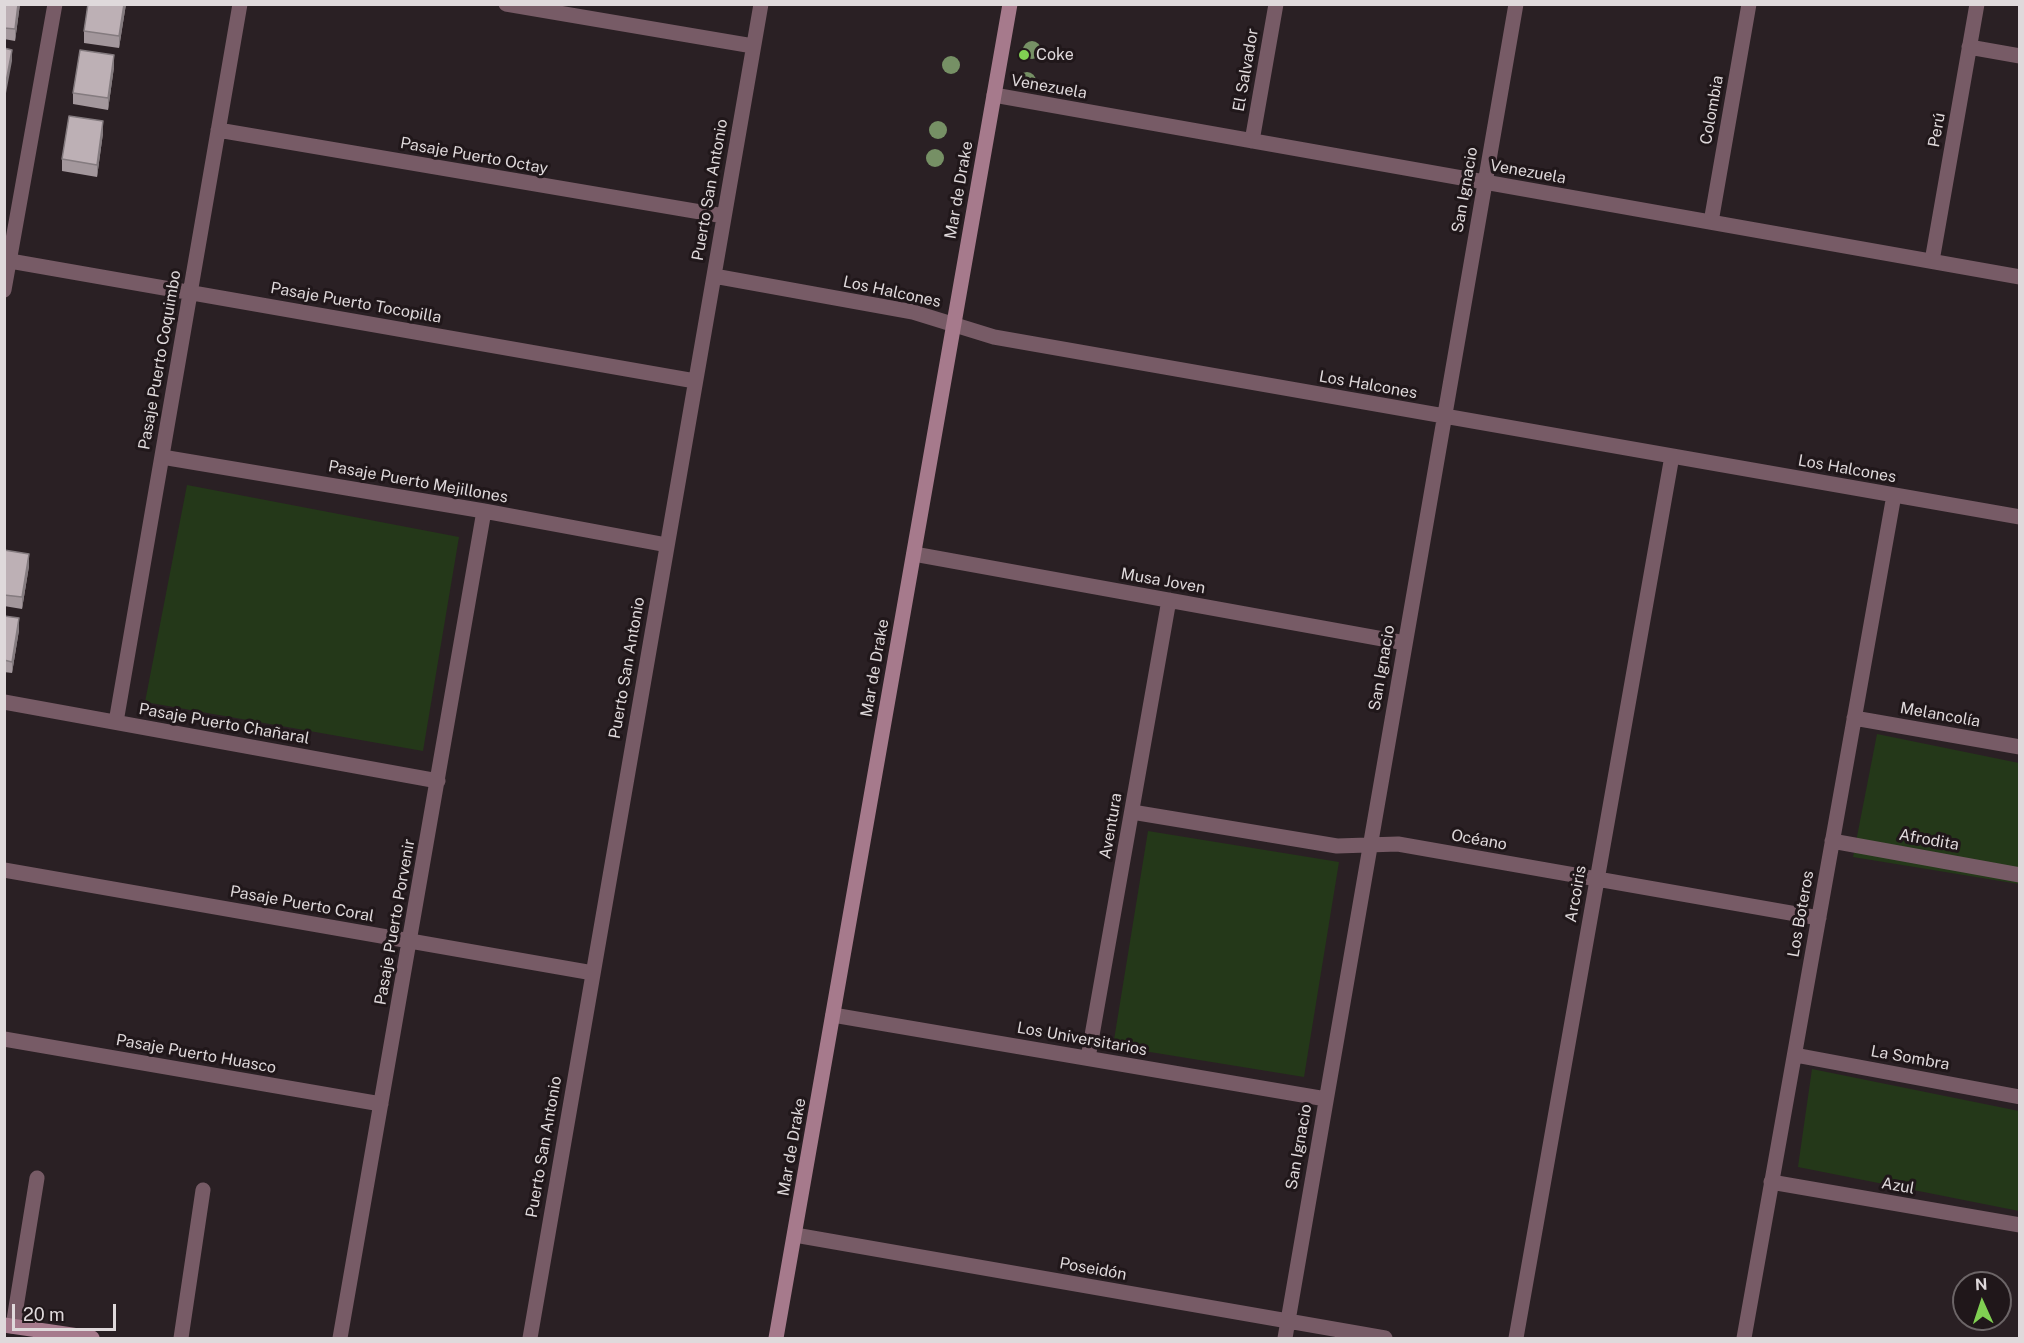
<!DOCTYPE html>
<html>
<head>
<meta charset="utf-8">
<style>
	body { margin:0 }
	#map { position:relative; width:2024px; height:1343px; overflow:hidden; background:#2a2024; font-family:"Public Sans",sans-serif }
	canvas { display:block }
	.frame { position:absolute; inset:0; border:6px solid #dfd9db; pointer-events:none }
	.north { position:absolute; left:1952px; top:1271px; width:60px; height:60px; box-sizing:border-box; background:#20171a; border:2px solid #6c6567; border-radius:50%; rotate:357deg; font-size:16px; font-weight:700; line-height:24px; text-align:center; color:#dfd9db }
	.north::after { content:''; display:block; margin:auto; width:21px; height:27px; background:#80d052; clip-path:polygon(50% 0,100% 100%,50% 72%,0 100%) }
	.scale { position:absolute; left:12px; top:1304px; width:104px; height:27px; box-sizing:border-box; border:3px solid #dfd9db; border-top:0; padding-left:8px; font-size:18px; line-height:21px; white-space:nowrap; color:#dfd9db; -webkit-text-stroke:4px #20171a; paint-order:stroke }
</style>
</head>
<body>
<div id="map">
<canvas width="2024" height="1343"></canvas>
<div class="frame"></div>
<div class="north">N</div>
<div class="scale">20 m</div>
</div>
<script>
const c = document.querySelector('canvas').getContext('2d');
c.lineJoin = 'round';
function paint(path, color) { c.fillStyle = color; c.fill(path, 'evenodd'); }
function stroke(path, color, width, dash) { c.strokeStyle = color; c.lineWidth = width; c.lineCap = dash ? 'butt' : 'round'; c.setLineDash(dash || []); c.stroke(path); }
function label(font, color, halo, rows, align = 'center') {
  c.font = font + ' "Public Sans",sans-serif'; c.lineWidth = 6; c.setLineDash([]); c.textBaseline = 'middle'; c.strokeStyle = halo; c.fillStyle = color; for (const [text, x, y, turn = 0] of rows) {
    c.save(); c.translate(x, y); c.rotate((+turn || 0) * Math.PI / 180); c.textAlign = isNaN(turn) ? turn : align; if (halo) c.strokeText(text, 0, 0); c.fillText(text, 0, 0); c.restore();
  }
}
paint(new Path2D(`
	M187,485l272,52 -36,214 -278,-49z
	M1877,734l142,29v121l-166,-27z
	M1148,831l191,31 -35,215 -191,-31z
	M1812,1069l207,42v100l-221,-44z`), '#243819');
stroke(new Path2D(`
	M506,4l247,42
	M1969,47l51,9
	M994,95l1026,182
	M218,130l506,86
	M1252,141l24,-137
	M1711,222l38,-218
	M10,261l685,120
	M1932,261l45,-257
	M714,276l199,36 81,25 1026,180
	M4,290l51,-286
	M162,457l322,54 183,34
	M914,554l491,89
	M4,702l434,79
	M1854,718l166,29
	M116,722l124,-718
	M1132,812l205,34 61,-2 421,74
	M1832,841l188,34
	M4,870l589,103
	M833,1015l493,84
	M4,1039l377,65
	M1795,1055l225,42
	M1088,1058l81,-458
	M1771,1182l249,43
	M795,1235l590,103
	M13,1326l24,-148
	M181,1338l22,-148
	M340,1338l144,-827
	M530,1338l231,-1334
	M1285,1338l231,-1334
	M1516,1338l156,-882
	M1744,1338l150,-843`), '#775b66', 15);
stroke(new Path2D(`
	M4,1325l88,13
	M776,1338l234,-1334`), '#a67a8c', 15);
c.fillStyle = '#769065';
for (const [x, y] of [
	[1032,50],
	[951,65],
	[1027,81],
	[938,130],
	[935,158]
]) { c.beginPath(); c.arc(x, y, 9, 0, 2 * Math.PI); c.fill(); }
paint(new Path2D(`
	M4,4h16l-5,37 -11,-2z
	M88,4h38l-7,44 -35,-5v-12z
	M114,67l-6,43 -35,-6v-11z
	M103,133l-6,44 -35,-6v-12z
	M4,550l25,16 -7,43 -18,-3z
	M4,616l15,14 -7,43 -8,-1z`), '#a3979c');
paint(new Path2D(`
	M18,4h2l-5,37v-12z
	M124,4h2l-7,44v-12z
	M12,50v11l-8,43v-11z
	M114,55v12l-6,43v-12z
	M103,121v12l-6,44v-12z
	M29,554v12l-7,43v-12z
	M19,618v12l-7,43v-11z`), '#847b7f');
const building = new Path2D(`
	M4,4h14l-3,25 -11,-1z
	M88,4h36l-5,32 -35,-5z
	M4,48l8,2 -8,43z
	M80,50l34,5 -6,43 -35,-5z
	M69,116l34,5 -6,44 -35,-6z
	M4,550l25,4 -7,43 -18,-2z
	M4,616l15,2 -7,44 -8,-2z`);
paint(building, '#bdb0b5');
stroke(building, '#847b7f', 1.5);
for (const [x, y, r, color] of [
	[1024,55,6,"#80d052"]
]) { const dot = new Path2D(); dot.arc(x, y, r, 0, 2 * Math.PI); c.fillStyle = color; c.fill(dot); stroke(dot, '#20171a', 2); }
label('16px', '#dfd9db', '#20171a', [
	["Coke",1036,55]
], 'left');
label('16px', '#dfd9db', '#20171a', [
	["El Salvador",1246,70,-80],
	["Venezuela",1049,87,10],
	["Colombia",1712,110,-80],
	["Perú",1937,130,-80],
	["Pasaje Puerto Octay",474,156,10],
	["Venezuela",1528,172,10],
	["Puerto San Antonio",710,190,-80],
	["Mar de Drake",959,190,-80],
	["San Ignacio",1465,190,-80],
	["Los Halcones",892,292,12],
	["Pasaje Puerto Tocopilla",356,303,10],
	["Pasaje Puerto Coquimbo",160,360,-80],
	["Los Halcones",1368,385,10],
	["Los Halcones",1847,469,10],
	["Pasaje Puerto Mejillones",418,482,10],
	["Musa Joven",1163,581,10],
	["Puerto San Antonio",627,668,-80],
	["Mar de Drake",875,668,-80],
	["San Ignacio",1382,668,-80],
	["Melancolía",1940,715,10],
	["Pasaje Puerto Chañaral",224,724,10],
	["Aventura",1111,826,-80],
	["Océano",1479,840,10],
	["Afrodita",1929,840,10],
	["Arcoiris",1576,894,-80],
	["Pasaje Puerto Coral",302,904,10],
	["Los Boteros",1801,914,-80],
	["Pasaje Puerto Porvenir",395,922,-80],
	["Los Universitarios",1082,1039,10],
	["Pasaje Puerto Huasco",196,1054,10],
	["La Sombra",1910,1058,10],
	["Puerto San Antonio",544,1147,-80],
	["Mar de Drake",792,1147,-80],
	["San Ignacio",1299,1147,-80],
	["Azul",1898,1186,10],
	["Poseidón",1093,1269,10]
]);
</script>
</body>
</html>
